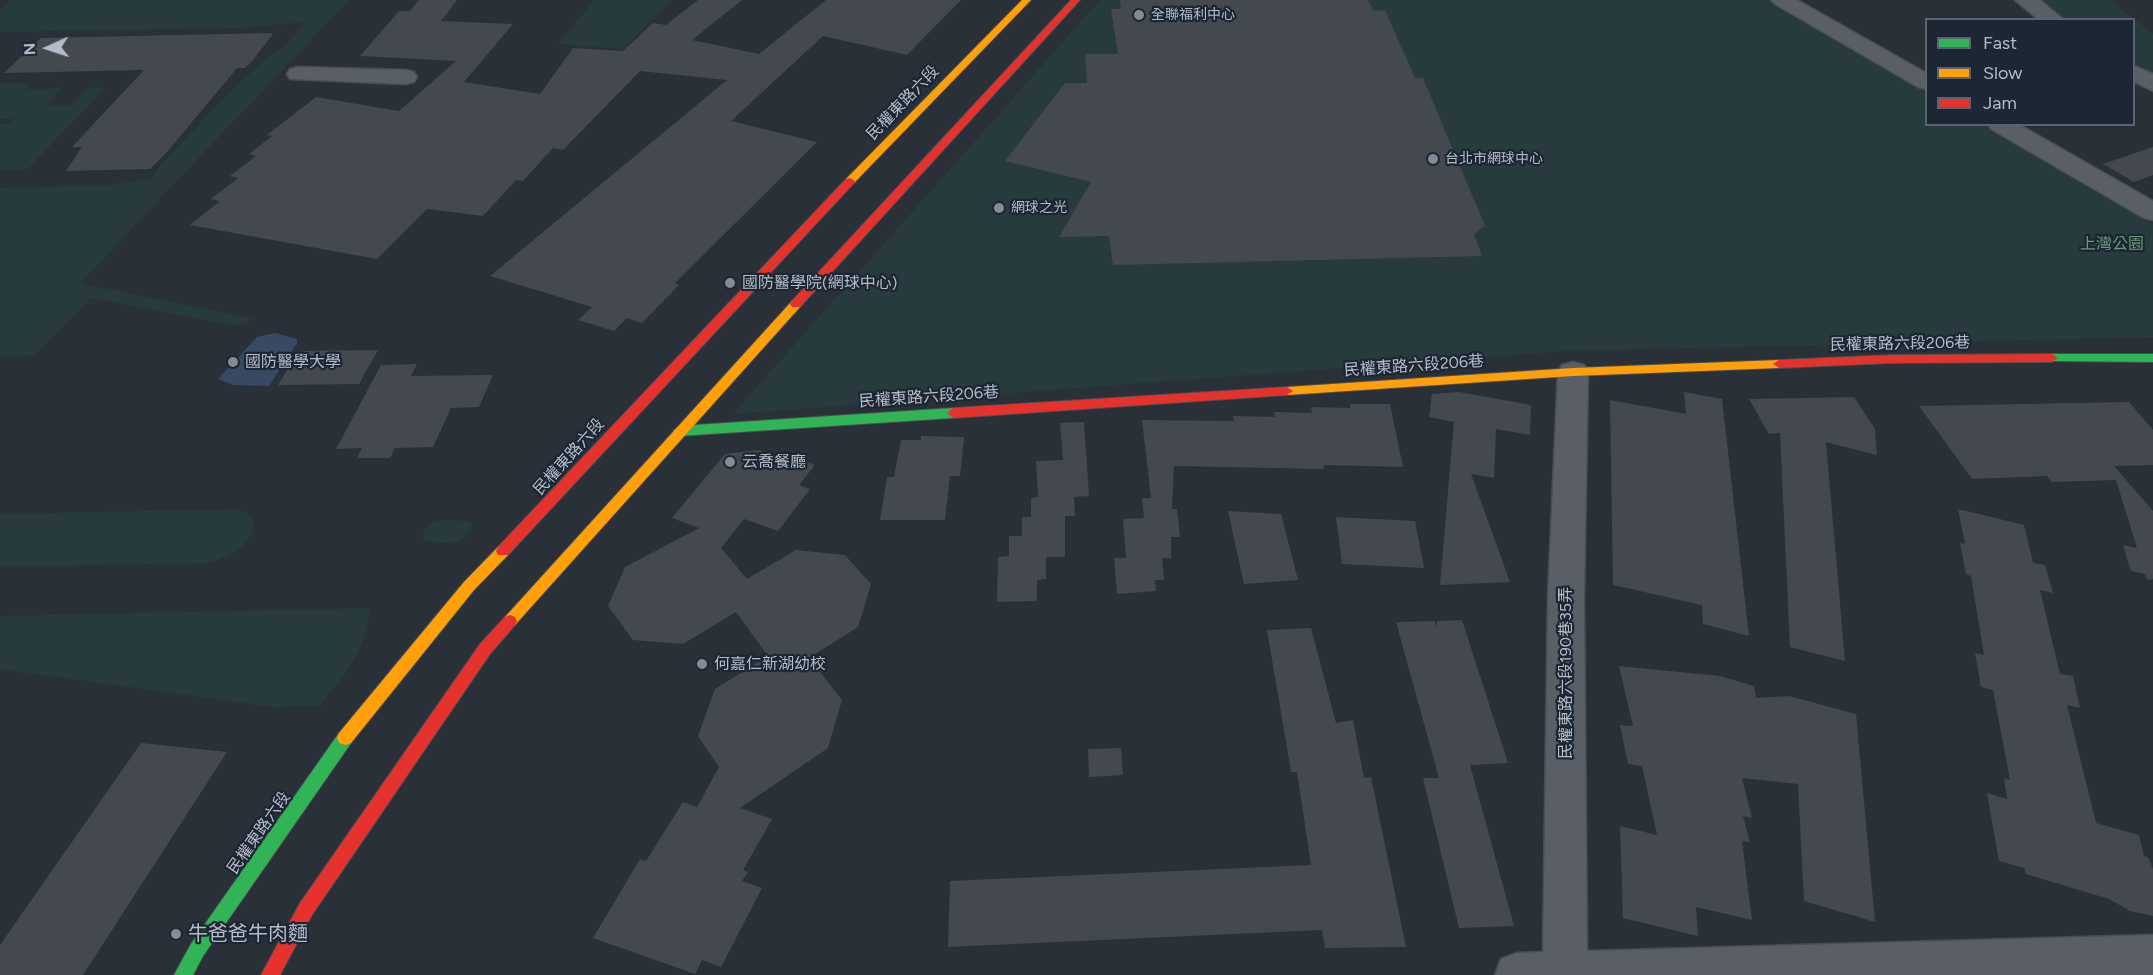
<!DOCTYPE html>
<html>
<head>
<meta charset="utf-8">
<style>
	body { margin:0 }
	#map { position:relative; width:2153px; height:975px; overflow:hidden; background:#2a3038; font-family:Figtree,sans-serif }
	canvas { display:block }
	.legend { position:absolute; left:1925px; top:18px; width:210px; height:108px; box-sizing:border-box; background:#1d2633; border:2px solid #59626f; margin:0; padding:8px 10px; list-style:none; font-size:18px; color:#b4bcc9 }
	.legend li { display:flex; align-items:center; gap:12px; height:30px }
	.legend b { width:30px; border:2px solid #59626f }
	.north { position:absolute; left:18px; top:18px; width:60px; height:60px; -webkit-text-stroke:4px #1d2633; paint-order:stroke; rotate:267deg; font-size:16px; font-weight:700; line-height:24px; text-align:center; color:#b4bcc9 }
	.north::after { content:''; display:block; margin:auto; width:21px; height:27px; background:#b4bcc9; clip-path:polygon(50% 0,100% 100%,50% 72%,0 100%) }
</style>
</head>
<body>
<div id="map">
<canvas width="2153" height="975"></canvas>
<ul class="legend">
<li><b style="height:8px;background:#30b455"></b>Fast</li>
<li><b style="height:8px;background:#ff9f0a"></b>Slow</li>
<li><b style="height:8px;background:#e5322d"></b>Jam</li>
</ul>
<div class="north">N</div>
</div>
<script>
const c = document.querySelector('canvas').getContext('2d');
c.lineJoin = 'round';
function paint(path, color) { c.fillStyle = color; c.fill(path, 'evenodd'); }
function stroke(path, color, width, dash) { c.strokeStyle = color; c.lineWidth = width; c.lineCap = dash ? 'butt' : 'round'; c.setLineDash(dash || []); c.stroke(path); }
function label(font, color, halo, rows, align = 'center') {
  c.font = font + ' Figtree,"Noto Sans TC",sans-serif'; c.lineWidth = 4.5; c.setLineDash([]); c.textBaseline = 'middle'; c.strokeStyle = halo; c.fillStyle = color; for (const [text, x, y, turn = 0] of rows) {
    c.save(); c.translate(x, y); c.rotate((+turn || 0) * Math.PI / 180); c.textAlign = isNaN(turn) ? turn : align; if (halo) c.strokeText(text, 0, 0); c.fillText(text, 0, 0); c.restore();
  }
}
paint(new Path2D(`
	M11,0h338l-269,283 174,36 -17,7 -146,-28 -56,57 -35,1v-168l111,-3 43,-7v-5l69,-75 47,-43 11,-6 25,-27 -68,6 -238,4v-23z
	M594,0h78l-50,49 -64,-5z
	M1100,0h672l154,91v33l58,1 169,99v113l-588,14 -832,63z
	M2034,0h76l43,34v45l-19,-11v-48l-71,-1z
	M0,83h25l3,3 -3,5 38,-4 -17,19 26,-1 18,-18 15,1 -77,81 -28,1v-46h10l5,-5h-15z
	M238,509l14,7c8,27 -24,42 -46,47l-206,4v-53z
	M442,520l26,1 4,4c-2,20 -31,20 -46,16l-4,-4c1,-11 10,-15 20,-17z
	M370,608c-4,42 -25,67 -51,98l-46,1 -273,-38v-53z`), '#273a3e');
paint(new Path2D(`
	M275,333l22,6v4l-28,43 -36,-1 -15,-6 39,-42z`), '#384963');
paint(new Path2D(`
	M419,0h38l-16,21 72,3 -49,58 76,12 33,-46 50,3 30,-28 13,2 32,-25h44l-50,40 67,14 67,-54h135l-54,55 -84,-19 -92,85 86,21 -142,141 4,2 -37,38 -15,-5 -13,13 -36,-11 14,-13 -102,-31 237,-196 -87,-9 -77,79 -10,-2 -30,33 -7,-1 -33,36 -56,-7 -50,50 -187,-34 30,-24 -9,-2 27,-21 -8,-2 26,-20 -7,-2 23,-18 -5,-1 49,-38 83,14 57,-50 -96,-5 39,-45h11z
	M1120,0h248l5,11 12,-1 30,68h8l62,148 -11,8 8,22 -369,9 -4,-29 -50,1 32,-55 -86,-21 60,-78h22l-2,-29h33l-7,-45h10z
	M270,33l3,1 -20,26 -8,8h-8l-70,84 -17,17 -84,2 16,-24h-10l72,-77 -140,3 37,-35z
	M2153,147v28l-19,7 -31,-18z
	M378,350l-19,34 -81,1 21,-34z
	M417,364l-6,12 82,-1 -14,32 -28,1 -18,39 -38,1 -5,10h-33l5,-10 -26,1 45,-84z
	M1459,392l72,13 -1,30 -34,-6 -2,49 -23,-4 39,108 -70,3 14,-163 -25,-5 3,-23z
	M1684,392l38,7 27,237 -46,-12 -1,-19 -89,-20 -3,-185 76,14z
	M1854,397l21,32 2,26 -51,-13 19,219 -55,-14 -10,-214 -11,1 -20,-35z
	M2129,402l24,28v35l-39,1 39,45v68l-6,1 -2,-6 -14,-3 -8,-26 14,3 -21,-68 -64,2 -5,-6 -75,3 -53,-73z
	M1350,404h40l13,63 -80,-2 1,4 -150,-3 -2,43h5l3,28h-9v21h-9l2,22h-9l1,11 -39,3 -3,-36h12l-3,-39 21,-1 -2,-20h9l-9,-78 92,1 -1,-5 42,1 -1,-5 38,1 -1,-6 39,1z
	M1084,422l5,74 -15,1 1,19h-10v41h-19v22l-9,1v21l-40,1 1,-45 11,-1v-20h13v-19h9v-19l7,-1 -2,-36 27,-1 -3,-37z
	M921,436l43,1 -4,39h-10l-5,44h-65l7,-43h7l7,-37h20z
	M759,450l14,6 19,1 23,8 -16,20 11,4 -32,42 -34,-12 -23,29 26,31 49,-29 49,5 26,29 -13,43 -49,31 33,42 -14,48 -88,60 32,11 -29,51 5,2 -6,9 20,7 -41,79 -19,-7 -7,14 -102,-36 47,-79 6,2 37,-59 14,5 22,-40 -21,-31 17,-47 53,-33 -32,-44 -53,32 -50,-4 -25,-34 17,-39 74,-39 -27,-10 53,-64z
	M1958,509l66,16 9,38 12,2 8,28 -13,-3 20,84 13,2 7,32 -13,-3 29,118 43,12 5,21 4,1 5,12v47l-23,-5 -21,-12 -83,-25 -2,-6 -25,-7 -12,-68 20,6 -3,-21 6,2 -17,-90 -12,-3 -6,-34 9,2 -13,-79 -5,-2 -6,-31 5,1z
	M1228,511l53,3 17,66 -54,4z
	M1336,517l79,4 9,47 -82,-4z
	M1462,620l46,143 -38,2 44,161 -55,2 -36,-150h16l-43,-156 39,-1 2,7v-7z
	M1311,628l25,95 17,-3 11,58 7,-1 35,170 -81,1 -3,-18 -374,17 2,-66 361,-16 -14,-93h-6l-24,-142z
	M1619,666l101,10 34,10 2,12 33,-2 67,18 19,208 -71,-21 -6,-117 -56,-6 10,40 -9,-2 7,26 -8,-1 10,79 -56,-13 2,29 -75,-18 -3,-92 37,9 -15,-69 -14,-2 -8,-39 13,1z
	M141,743l86,9 -144,223h-83v-30z
	M1121,748l2,27 -34,2 -1,-28z`), '#444950');
const street = new Path2D(`
	M1771,0h26l129,73v16l-8,-2 -143,-83z
	M2015,0h25l24,20h-25z
	M2134,66l19,8v17l-19,-9z
	M298,67l108,3 8,2 3,5 -3,5 -8,2 -116,-5 -3,-5 3,-5z
	M1988,124h30l135,77v19l-9,-2 -153,-89z
	M1573,362l11,3 4,7 -4,224 3,355 566,-16v40h-658l6,-16 16,-6 26,-1 5,-356 10,-224 4,-7z`);
const fast = new Path2D(`
	M2052,354h101v8l-105,-1 -2,-3z
	M953,408l6,5 -6,5 -274,18 -6,-5 6,-5z
	M345,731l6,2 2,5 -2,5 -148,213 -10,19h-19l17,-31 148,-211z`);
const slow = new Path2D(`
	M1022,0h9l-177,183h-8v-4z
	M796,300l4,1 2,3 -2,3 -285,318 -5,2 -5,-2 -2,-4 2,-4 287,-316z
	M1779,360l6,4 -6,4 -206,8 -286,19 -6,-4 6,-4 286,-19z
	M503,545l5,2 2,4 -2,4 -34,35 -123,153 -6,2 -6,-2 -2,-5 2,-5 125,-151 34,-35z`);
const jam = new Path2D(`
	M1071,0h9l-280,307h-8l-2,-3 2,-3z
	M850,178l5,3 -1,2 -346,372h-10l-2,-4 2,-4 348,-368z
	M2052,354l6,4 -6,4 -160,1 -113,5 -6,-4 6,-4 113,-5z
	M1287,387l6,4 -6,4 -334,23 -6,-5 6,-5z
	M510,615l5,2 2,4 -2,4 -25,29 -178,261 -32,60h-19l39,-72 180,-259 25,-27z`);
stroke(street, '#484c53', 3);
stroke(fast, '#484c53', 2);
stroke(slow, '#484c53', 2);
stroke(jam, '#484c53', 2);
paint(street, '#5a5e66');
paint(fast, '#30b455');
paint(slow, '#ff9f0a');
paint(jam, '#e5322d');
for (const [x, y, r, color] of [
	[1139,15,6,"#848b96"],
	[1433,159,6,"#848b96"],
	[999,208,6,"#848b96"],
	[730,283,6,"#848b96"],
	[233,362,6,"#848b96"],
	[730,462,6,"#848b96"],
	[702,664,6,"#848b96"],
	[176,934,6,"#848b96"]
]) { const dot = new Path2D(); dot.arc(x, y, r, 0, 2 * Math.PI); c.fillStyle = color; c.fill(dot); stroke(dot, '#1d2633', 2); }
label('14px', '#b4bcc9', '#1d2633', [
	["全聯福利中心",1151,15],
	["台北市網球中心",1445,159],
	["網球之光",1011,208]
], 'left');
label('16px', '#b4bcc9', '#1d2633', [
	["民權東路六段",903,103,-46],
	["民權東路六段206巷",1900,344,-1],
	["民權東路六段206巷",1414,366,-4],
	["民權東路六段206巷",929,397,-4],
	["民權東路六段",569,457,-48],
	["民權東路六段190巷35弄",1566,673,-90],
	["民權東路六段",259,833,-55]
]);
label('16px', '#6b9a76', '#1d2633', [
	["上灣公園",2112,244]
]);
label('16px', '#b4bcc9', '#1d2633', [
	["國防醫學院(網球中心)",742,283],
	["國防醫學大學",245,362],
	["云喬餐廳",742,462],
	["何嘉仁新湖幼校",714,664]
], 'left');
label('20px', '#b4bcc9', '#1d2633', [
	["牛爸爸牛肉麵",188,934]
], 'left');
</script>
</body>
</html>
